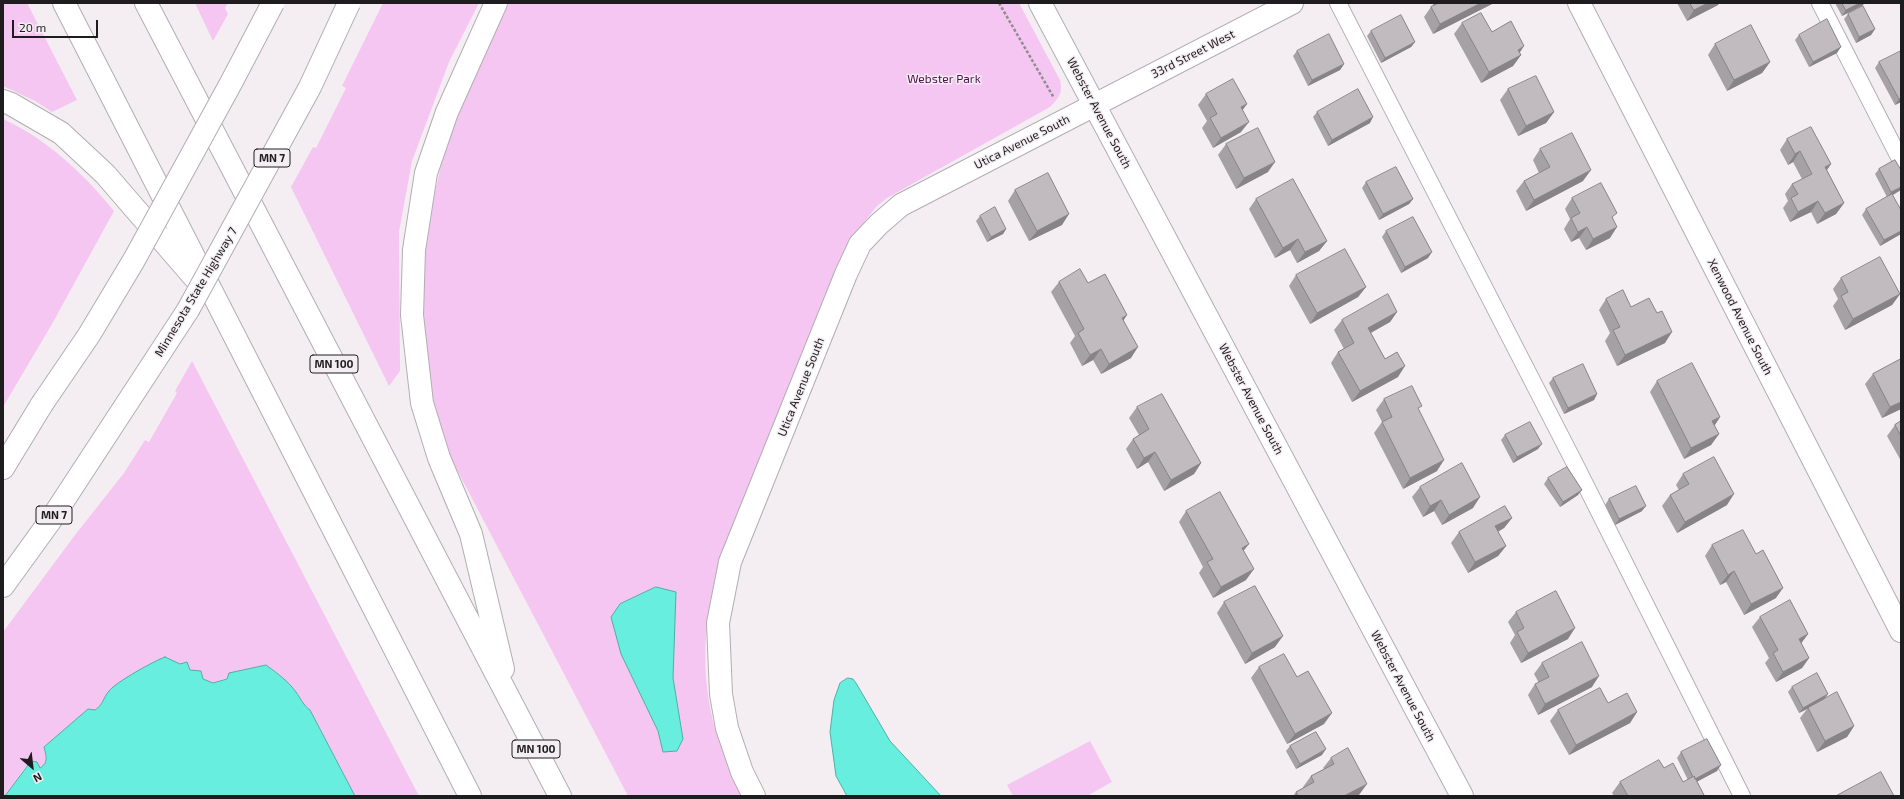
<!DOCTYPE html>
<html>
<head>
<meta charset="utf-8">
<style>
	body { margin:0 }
	#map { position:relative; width:1904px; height:799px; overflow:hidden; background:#f4eef3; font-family:"Exo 2",sans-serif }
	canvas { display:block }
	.frame { position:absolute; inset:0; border:4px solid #1e1c1e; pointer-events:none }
	.north { position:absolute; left:12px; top:747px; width:40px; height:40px; -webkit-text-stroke:3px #f4eef3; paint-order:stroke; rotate:152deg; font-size:11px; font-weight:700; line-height:16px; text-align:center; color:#1e1c1e }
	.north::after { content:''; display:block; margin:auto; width:14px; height:18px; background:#1e1c1e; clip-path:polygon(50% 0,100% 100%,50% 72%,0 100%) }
	.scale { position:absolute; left:12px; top:20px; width:86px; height:18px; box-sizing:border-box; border:2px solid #1e1c1e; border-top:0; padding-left:5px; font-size:12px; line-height:14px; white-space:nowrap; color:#1e1c1e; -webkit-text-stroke:3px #f4eef3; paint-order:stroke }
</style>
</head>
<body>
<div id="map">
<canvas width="1904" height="799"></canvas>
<div class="frame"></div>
<div class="north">N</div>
<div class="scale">20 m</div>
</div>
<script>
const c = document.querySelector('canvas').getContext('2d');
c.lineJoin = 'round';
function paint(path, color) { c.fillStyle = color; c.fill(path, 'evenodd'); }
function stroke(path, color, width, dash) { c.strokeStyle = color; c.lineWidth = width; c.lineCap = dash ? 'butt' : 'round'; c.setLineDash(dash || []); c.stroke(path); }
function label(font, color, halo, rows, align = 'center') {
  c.font = font + ' "Exo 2",sans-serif'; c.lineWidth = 3; c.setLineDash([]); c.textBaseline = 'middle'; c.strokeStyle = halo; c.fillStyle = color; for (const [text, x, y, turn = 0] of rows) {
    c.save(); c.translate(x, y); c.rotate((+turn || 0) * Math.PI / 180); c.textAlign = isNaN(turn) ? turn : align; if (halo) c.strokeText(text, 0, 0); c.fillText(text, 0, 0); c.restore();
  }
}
paint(new Path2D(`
	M3,3h24l50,97 -25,12 -17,-11 -32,-15z
	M195,3h33l-3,5 3,6 -15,27z
	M383,3h96l-30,59 -37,99 -13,71 1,139 -11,15 -98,-199 22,-40 3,1 30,-60 -4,-2z
	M509,3h510l41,77c3,13 -1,18 -10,27l-163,91 -10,8 -16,20 -13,19 -18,37 -102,255c-23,63 -31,130 -12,195 7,22 19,43 29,64h-117l-185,-353 -15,-62 -6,-82 3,-50 5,-36 11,-47 11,-34 16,-41z
	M3,119c44,20 81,55 111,92l-62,113 -49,83z
	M192,361l227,435h-64l-45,-86c-7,-5 -9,-11 -14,-18 -8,-11 -19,-19 -30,-27l-53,18 -10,-4 -13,-9 -25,-13 -55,33 -9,15 -57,42c4,19 2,22 -18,19l-21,30h-2v-164l72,-97 49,-62 21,-33 4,2 28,-49 -2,-2z
	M1090,741l22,41 -25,14h-74l-6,-11z`), '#f4c6f1');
const water = new Path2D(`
	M656,587l20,5 -3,86 10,61 -6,12 -14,1 -5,-21 -37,-77 -10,-37 9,-13z
	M165,657l15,7 7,-2 3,8 11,1 2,8 10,4 14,-4 2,-6 37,-8c11,8 22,16 30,27 5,7 7,13 14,18l45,86h-350l26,-35 6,1 3,6c9,-5 6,-13 4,-21l44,-38 7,1c8,-5 8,-12 14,-19 7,-9 45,-30 56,-34z
	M848,678l5,1 3,4 34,58 51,55h-94l-11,-20 -6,-44 4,-32 6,-17z`);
paint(water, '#67eede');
stroke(water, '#51afa4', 1);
const lane = new Path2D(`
	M1338,3l235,457 169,336
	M1820,3l81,158`);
const street = new Path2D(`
	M1040,3l422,793
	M1579,3l322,628
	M754,796l-12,-24 -15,-44 -6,-34 -3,-71 12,-61 116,-288 14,-30 19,-20 22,-19 391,-202`);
const highway = new Path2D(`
	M64,3c134,265 272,528 406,793
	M146,3l414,793
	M496,3l-49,109 -21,61 -12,77 -2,65 10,88 17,55 32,76 32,135
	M3,101l8,3 50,29 44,41 89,103
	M3,468l39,-64
	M3,586l47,-65 138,-211`);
stroke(lane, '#b3adb2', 18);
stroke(street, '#b3adb2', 24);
stroke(highway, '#b3adb2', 24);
stroke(new Path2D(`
	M999,3l55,95`), '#918d90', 2.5, [3, 2]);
stroke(lane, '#fff', 16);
stroke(street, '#fff', 22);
stroke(highway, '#fff', 22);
const highwayBridge = new Path2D(`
	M188,310l122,-223 39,-84
	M42,404l47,-69 45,-75 97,-177 42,-80`);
stroke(highwayBridge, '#b3adb2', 24, []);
stroke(highwayBridge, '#fff', 22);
paint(new Path2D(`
	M1432,3h61l-1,1 -59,30 -9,-17 7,-10 3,-1z
	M1677,3h42l-1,2 -31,16z
	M1835,3h29l-1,2 -21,11z
	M1848,14l27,15 -4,6 -15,8 -12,-24z
	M1462,23l30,9 28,21 1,2 -8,11 -32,17 -27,-49z
	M1371,31l44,11 -4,5 -30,16 -14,-27z
	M1799,35l38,18 -28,14 -14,-27z
	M1715,44l55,18 -8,11 -35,18 -19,-36z
	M1297,51l47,13 -4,6 -32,16 -15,-30z
	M1879,62l22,40 -6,3 -20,-37z
	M1508,89l46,23 -8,11 -28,13 -18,-36z
	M1206,94l41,10 -5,6 -1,22 -28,16 -11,-20 5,-7 -9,-16z
	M1317,112l53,11 -42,23 -15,-29z
	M1787,139l44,25 -4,6 17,33 -8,11 -19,10 -6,-12 -21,10 -7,-14 5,-7 -3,-7 7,-10 10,-5 -9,-17 -5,3 -8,-15z
	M1226,144l42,28 -32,17 -18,-34z
	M1540,149l43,32 -57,30 -10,-20 8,-10 15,-8 -6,-13z
	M1895,160l-3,35 9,39 -21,12 -18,-31 4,-6 21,-12 -12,-23 4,-5z
	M1366,182l47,17 -4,5 -30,16 -17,-32z
	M1015,190l47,35 -33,16 -21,-40z
	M1572,198l41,20 -3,20 -24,12 -7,-12 -8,4 -7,-13 6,-10 -5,-10z
	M1256,199l71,42 -8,10 -22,12 -7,-13 -15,8 -26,-49z
	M980,216l26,13 -3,5 -16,8 -11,-21z
	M1386,231l42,27 -27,15 -19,-36z
	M1296,275l70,12 -8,10 -48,27 -21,-38z
	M1841,278l59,16 -8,11 -47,25 -12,-24 5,-7 -5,-10z
	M1059,282l29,1 36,38 7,37 -30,16 -8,-14 -11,6 -12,-23 5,-7 -24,-44z
	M1606,299l25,8 34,36 -48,23 -12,-25 5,-8 -11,-23z
	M1397,312l-7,10 -19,11 14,26 13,18 -46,25 -21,-39 7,-11 6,-3 -10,-19 8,-10z
	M1901,359v50l-19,9 -17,-34 8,-10z
	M1553,378l44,16 -3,6 -30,14 -15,-31z
	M1657,381l63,36 -6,9 5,8 -8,11 -27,14 -34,-67z
	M1384,399l35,11 18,61 -34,18 -29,-56 8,-11 -6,-12z
	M1137,407l64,56 -7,11 -30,17 -16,-29 -11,7 -11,-20 7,-10 6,-4 -10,-17z
	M1901,421v40l-14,-25 8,-11z
	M1505,435l33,14 -25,14 -12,-23z
	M1683,474l44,31 -50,28 -15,-27 8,-11 9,-5 -3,-5z
	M1548,478l30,17 -18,12 -16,-23z
	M1420,487l53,21 -31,17 -8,-14 -11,6 -11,-20z
	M1609,499l33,12 -27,14 -10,-20z
	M1186,511l58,40 2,29 -33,18 -14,-25 4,-6 -24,-45z
	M1512,518l-8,10 -6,4 8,14 -8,10 -30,17 -17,-30 8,-11z
	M1712,545l64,53 -32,17 -18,-33 -6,3 -15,-29z
	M1224,602l51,45 -30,17 -28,-51z
	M1516,612l52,27 -47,24 -11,-20 5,-8 -7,-13z
	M1760,617l48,17 -7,9 8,15 -7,10 -26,14 -11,-19 4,-5 -17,-31z
	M1542,663l50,24 -54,28 -10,-20 7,-11 4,-1 -5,-9z
	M1259,667l38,10 27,47 -37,20 -36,-66z
	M1792,687l33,12 29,27 -7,11 -30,15 -17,-34 7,-9 -8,4 -11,-21z
	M1608,703l29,9 -7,11 -61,32 -19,-34 8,-11z
	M1290,746l32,9 -26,14 -10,-18z
	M1681,752l36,19 -20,10 7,14 -1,1h-89l-2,-3 8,-11 44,-14 19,14 5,-2 -11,-22z
	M1331,758l28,37 -2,1h-64l3,-4 7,-4v-1l8,-11 13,-7 -1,-1z`), '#a6a1a5');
paint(new Path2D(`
	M1481,3h12l-1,1 -59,30 7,-10z
	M1708,3h11l-1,2 -31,16 7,-11z
	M1860,3h4l-1,2 -21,11 4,-6z
	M1875,29l-4,6 -15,8 3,-6z
	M1415,42l-4,5 -30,16 4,-5z
	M1524,46l-7,11 4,-2 -8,11 -32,17 8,-11 29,-22z
	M1841,47l-4,6 -28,14 4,-5z
	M1770,62l-8,11 -35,18 7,-11z
	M1344,64l-4,6 -32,16 4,-6z
	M1901,98v4l-6,3 4,-6z
	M1247,104l-8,11 2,-8z
	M1554,112l-8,11 -28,13 8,-10z
	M1373,117l-3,6 -42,23 4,-6z
	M1249,122l-8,10 -28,16 8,-10z
	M1800,151l-7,11 -5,3 7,-11z
	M1275,162l-7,10 -32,17 8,-11z
	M1831,164l-8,11 2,-8z
	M1591,170l-8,11 -57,30 8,-11z
	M1901,187v3l-13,8 3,-6z
	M1413,199l-4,5 -30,16 4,-6z
	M1818,201l-7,11 -21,10 8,-10z
	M1844,203l-8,11 -19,10 8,-11z
	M1069,214l-7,11 -33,16 8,-10z
	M1587,227l-8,11 -8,4 7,-10z
	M1617,227l-7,11 -24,12 7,-11z
	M1006,229l-3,5 -16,8 4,-5z
	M1901,231v3l-21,12 4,-6z
	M1298,239l-8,11 -15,8 8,-10z
	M1327,241l-8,10 -22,12 8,-11z
	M1432,252l-4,6 -27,15 4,-6z
	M1366,287l-8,10 -48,27 7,-11z
	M1900,294l-8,11 -47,25 8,-11z
	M1397,312l-7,10 -29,16 7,-10z
	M1127,315l-7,11 2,-8z
	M1672,332l-7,11 -48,23 8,-11z
	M1138,347l-7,11 -30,16 8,-10z
	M1101,349l-8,11 -11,6 8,-11z
	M1405,366l-7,11 -46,25 8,-11z
	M1597,394l-3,6 -30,14 4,-6z
	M1901,402v7l-19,9 8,-11z
	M1720,417l-7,11 -1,-7z
	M1719,434l-8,11 -27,14 7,-11z
	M1542,444l-4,5 -25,14 4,-6z
	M1155,452l-7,10 -11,7 7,-11z
	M1444,460l-7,11 -34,18 7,-11z
	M1201,463l-7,11 -30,17 7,-11z
	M1582,490l-4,5 -18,12 3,-5z
	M1734,494l-7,11 -50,28 8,-11z
	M1480,497l-7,11 -31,17 7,-10z
	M1441,500l-7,11 -11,6 7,-11z
	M1646,506l-4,5 -27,14 4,-6z
	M1512,518l-8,10 -16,9 7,-11z
	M1249,544l-8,10 1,-6z
	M1506,546l-8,10 -30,17 7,-11z
	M1254,569l-8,11 -33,18 8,-11z
	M1734,571l-8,11 -6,3 8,-10z
	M1783,588l-7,10 -32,17 7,-11z
	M1575,628l-7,11 -47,24 7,-10z
	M1808,634l-8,11 -1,-6z
	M1283,636l-8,11 -30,17 7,-11z
	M1809,658l-7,10 -26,14 7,-10z
	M1599,676l-7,11 -54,28 7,-11z
	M1828,694l-4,6 -16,8 -1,1 -8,4 4,-5z
	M1637,712l-7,11 -61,32 7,-10z
	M1332,713l-8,11 -37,20 8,-10z
	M1854,726l-7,11 -30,15 8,-11z
	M1326,749l-4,6 -26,14 4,-5z
	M1721,765l-4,6 -26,14 4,-6z
	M1367,784l-8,11 -2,1h-13z`), '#878386');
const building = new Path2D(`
	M1439,3h42l-41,21 -9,-17z
	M1690,3h18l-14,7z
	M1842,3h18l-14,7z
	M1863,6l12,23 -16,8 -11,-23z
	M1481,13l11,19 19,-11 13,25 -6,4 3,5 -32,17 -27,-49z
	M1401,15l14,27 -30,16 -14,-27z
	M1827,19l14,28 -28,15 -14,-27z
	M1751,25l19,37 -36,18 -19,-36z
	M1329,34l15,30 -32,16 -15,-29z
	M1901,51v47l-2,1 -20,-37z
	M1536,76l18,36 -28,14 -18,-37z
	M1233,79l14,25 -6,3 8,15 -28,16 -11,-20 7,-4 -11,-20z
	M1358,89l15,28 -41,23 -15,-28z
	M1811,127l20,37 -6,3 19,36 -19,10 -7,-12 -20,11 -7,-14 7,-4 -6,-10 20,-10 -12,-23 -5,3 -8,-15z
	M1258,128l17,34 -31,16 -18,-34z
	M1572,133l19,37 -57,30 -10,-19 26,-14 -10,-18z
	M1895,160l6,10v17l-10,5 -12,-23z
	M1396,167l17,32 -30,15 -17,-32z
	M1048,173l21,41 -32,17 -22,-41z
	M1293,179l34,62 -22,11 -7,-13 -15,9 -27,-49z
	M1601,183l16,30 -5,4 5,10 -24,12 -6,-12 -9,5 -7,-14 9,-5 -8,-15z
	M1892,194l9,16v21l-17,9 -18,-31z
	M995,207l11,22 -15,8 -11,-21z
	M1413,217l19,35 -27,15 -19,-36z
	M1345,249l21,38 -49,26 -21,-38z
	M1880,257l20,37 -47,25 -12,-23 7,-4 -7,-14z
	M1080,269l8,14 17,-9 22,41 -5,3 16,29 -29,17 -8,-15 -11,6 -12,-22 6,-4 -25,-47z
	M1623,290l8,17 18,-9 8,15 5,-2 10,21 -47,23 -12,-25 7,-3 -14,-28z
	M1388,294l9,18 -29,16 17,31 12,-7 8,14 -45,25 -22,-39 16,-9 -12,-23z
	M1901,359v43l-11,5 -17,-33z
	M1692,363l28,54 -8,4 7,13 -28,14 -34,-67z
	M1583,364l14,30 -29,14 -15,-30z
	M1412,386l10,20 -4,2 26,52 -34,18 -28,-56 10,-5 -8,-18z
	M1162,394l39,69 -30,17 -16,-28 -11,6 -11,-19 16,-10 -12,-22z
	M1901,421v15l-6,-11z
	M1530,422l12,22 -25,13 -12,-22z
	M1714,457l20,37 -49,28 -15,-27 19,-11 -6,-10z
	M1462,463l18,34 -31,18 -8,-15 -11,6 -10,-19z
	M1567,467l15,23 -19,12 -15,-24z
	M1636,486l10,20 -27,13 -10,-20z
	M1220,492l29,52 -7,4 12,21 -33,18 -14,-25 6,-3 -27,-48z
	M1505,506l7,12 -17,8 11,20 -31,16 -16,-30z
	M1743,530l13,24 7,-4 20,38 -32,16 -17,-33 -6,4 -16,-30z
	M1255,586l28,50 -31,17 -28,-51z
	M1556,591l19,37 -47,25 -11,-21 7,-4 -8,-16z
	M1790,600l18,34 -9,5 10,19 -26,14 -10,-19 5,-3 -18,-33z
	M1582,642l17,34 -54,28 -10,-20 14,-7 -7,-14z
	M1284,654l13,23 11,-6 24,42 -37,21 -36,-67z
	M1817,673l11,21 -25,14 -11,-21z
	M1600,688l8,15 19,-10 10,19 -61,33 -18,-35z
	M1837,692l17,34 -29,15 -17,-33z
	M1316,732l10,17 -26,15 -10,-18z
	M1707,739l14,26 -26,14 -1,-3 -1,1 -12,-25z
	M1348,748l19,36 -23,12h-46l-2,-4 18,-10 -3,-6 23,-12 -3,-6z
	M1659,760l5,8 9,-5 10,19 11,-6 10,19 -2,1h-74l-8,-14z
	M1881,772l13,24h-58z`);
paint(building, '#c1bbc0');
stroke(building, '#878386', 1);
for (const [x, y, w] of [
	[272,158,36],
	[334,364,48],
	[54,515,36],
	[536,749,48]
]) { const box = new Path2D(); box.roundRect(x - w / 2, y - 9, w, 18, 3); c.fillStyle = '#f4eef3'; c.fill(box); stroke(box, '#1e1c1e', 1); }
label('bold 11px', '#1e1c1e', null, [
	["MN 7",272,158],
	["MN 100",334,364],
	["MN 7",54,515],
	["MN 100",536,749]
]);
label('12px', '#1e1c1e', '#f4eef3', [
	["33rd Street West",1193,54,-27],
	["Webster Avenue South",1099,113,62],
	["Utica Avenue South",1022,142,-27],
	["Minnesota State Highway 7",196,292,-59],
	["Xenwood Avenue South",1740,317,63],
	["Utica Avenue South",801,387,-68],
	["Webster Avenue South",1251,399,62],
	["Webster Avenue South",1403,686,62]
]);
label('12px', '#4e104e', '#f4eef3', [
	["Webster Park",944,79]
]);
</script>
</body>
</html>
